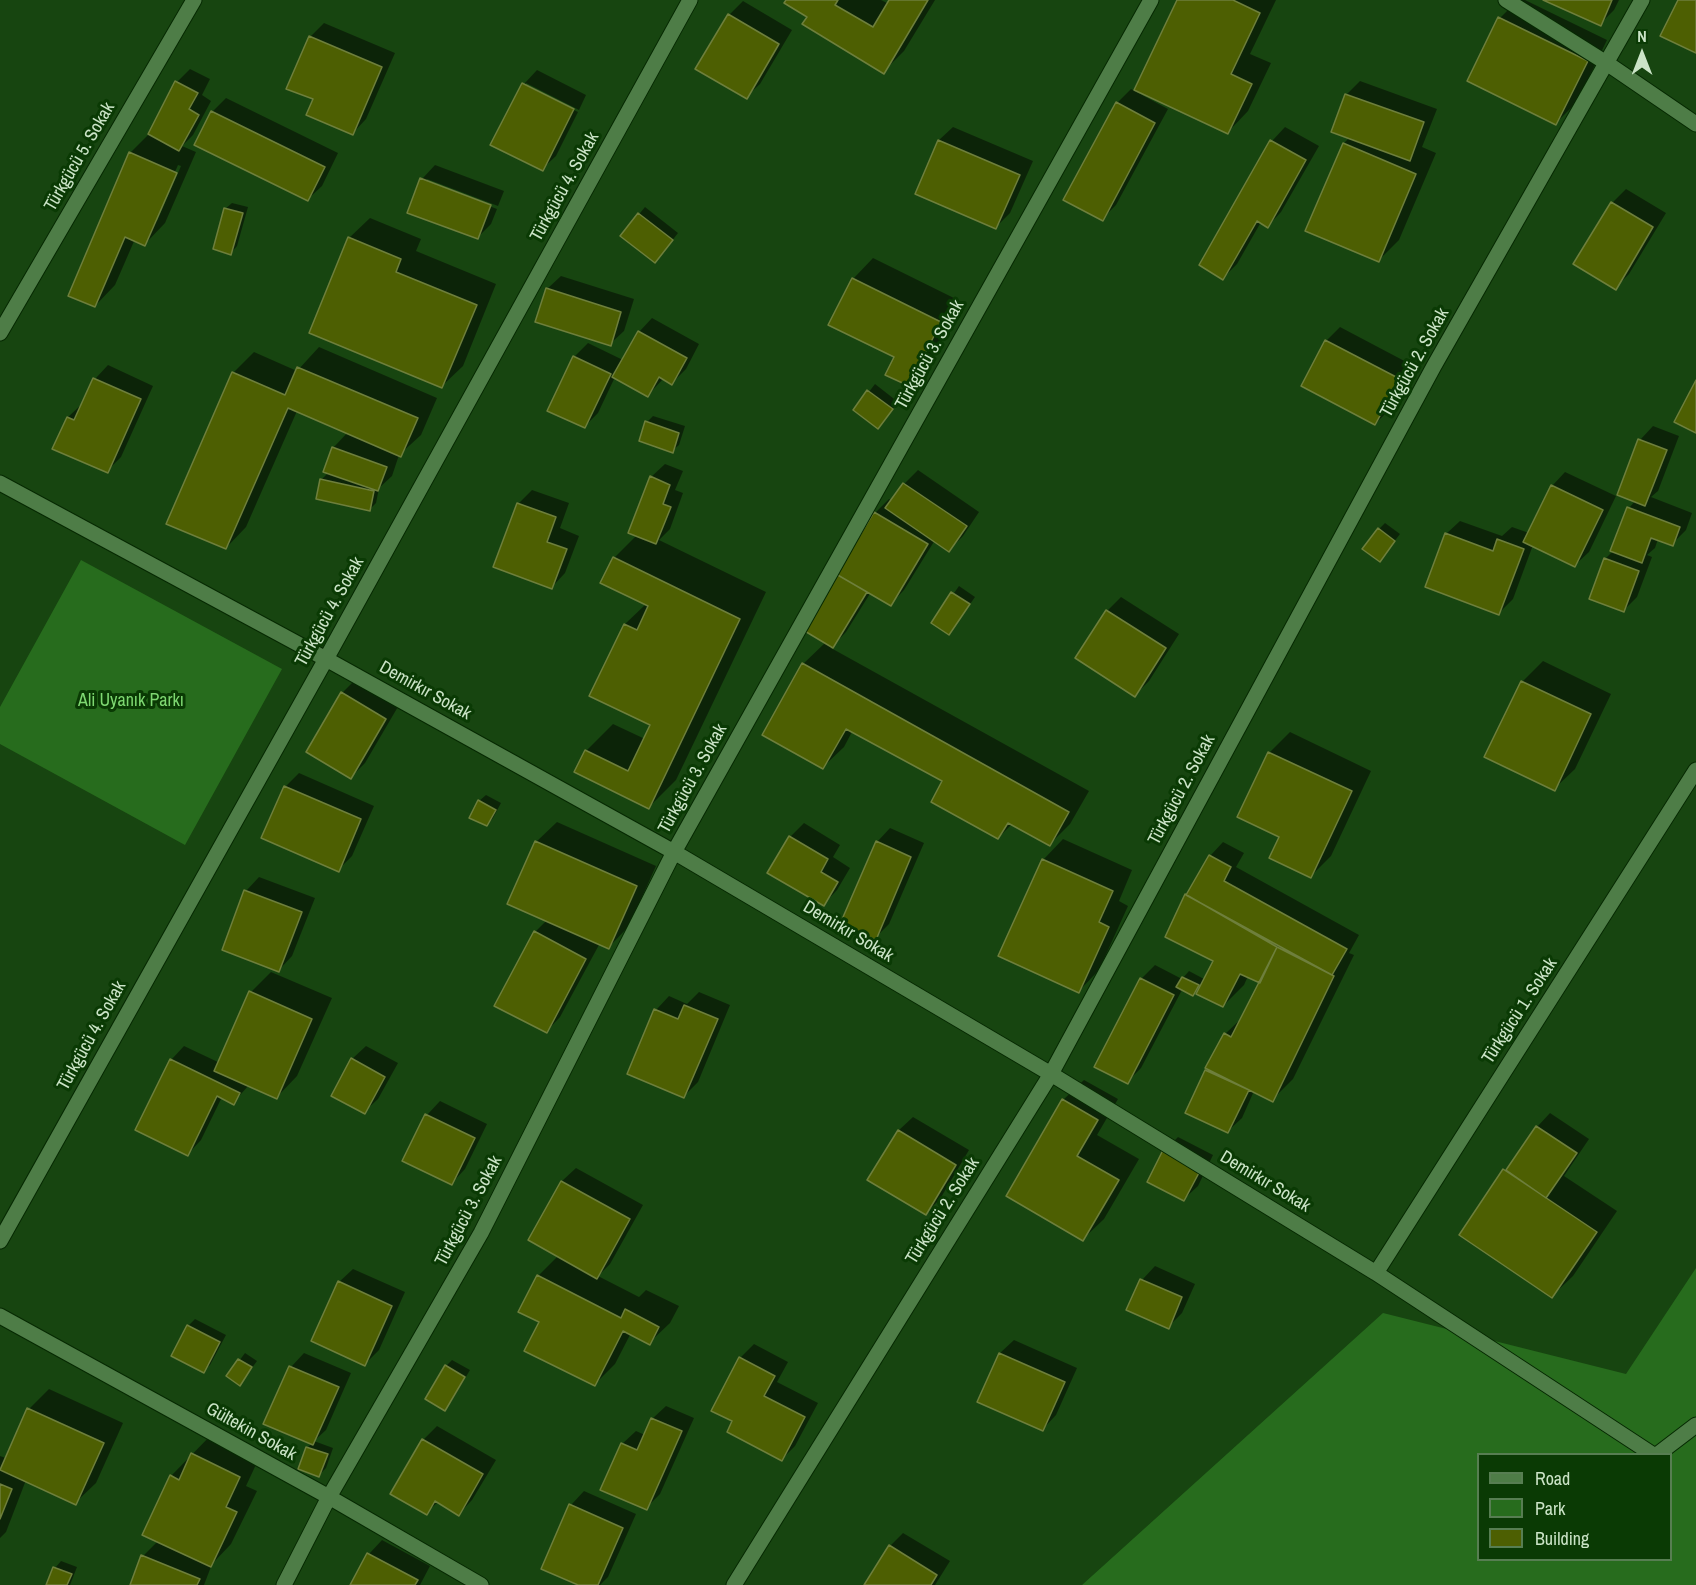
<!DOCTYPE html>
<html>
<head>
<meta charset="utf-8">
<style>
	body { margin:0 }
	#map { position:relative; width:1696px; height:1585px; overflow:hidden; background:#174510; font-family:"Archivo Narrow",sans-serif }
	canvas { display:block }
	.legend { position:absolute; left:1477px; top:1453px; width:195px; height:108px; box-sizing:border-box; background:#0a3a04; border:2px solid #577e52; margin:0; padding:8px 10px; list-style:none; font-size:18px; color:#cbe4c7 }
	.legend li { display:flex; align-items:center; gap:12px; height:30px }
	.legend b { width:30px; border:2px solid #577e52 }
	.north { position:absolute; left:1612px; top:24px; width:60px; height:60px; -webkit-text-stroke:4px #0a3a04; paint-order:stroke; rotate:0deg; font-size:16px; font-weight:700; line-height:24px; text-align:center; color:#cbe4c7 }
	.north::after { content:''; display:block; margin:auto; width:21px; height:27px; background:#cbe4c7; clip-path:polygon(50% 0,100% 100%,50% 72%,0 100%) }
</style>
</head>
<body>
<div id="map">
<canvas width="1696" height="1585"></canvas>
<ul class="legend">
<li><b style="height:8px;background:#4e7d47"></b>Road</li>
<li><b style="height:16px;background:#276c1d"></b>Park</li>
<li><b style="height:16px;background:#4d5f02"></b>Building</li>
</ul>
<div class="north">N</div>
</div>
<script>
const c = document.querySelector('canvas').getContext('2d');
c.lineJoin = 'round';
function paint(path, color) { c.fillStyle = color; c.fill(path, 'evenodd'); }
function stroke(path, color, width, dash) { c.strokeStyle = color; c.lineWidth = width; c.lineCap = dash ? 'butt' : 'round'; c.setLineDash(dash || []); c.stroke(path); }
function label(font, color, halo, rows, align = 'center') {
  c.font = font + ' "Archivo Narrow",sans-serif'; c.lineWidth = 6; c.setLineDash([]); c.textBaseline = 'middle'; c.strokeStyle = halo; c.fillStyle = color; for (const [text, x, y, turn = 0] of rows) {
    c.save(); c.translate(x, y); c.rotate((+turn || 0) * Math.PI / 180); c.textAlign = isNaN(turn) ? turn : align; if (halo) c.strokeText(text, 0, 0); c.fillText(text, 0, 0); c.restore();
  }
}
paint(new Path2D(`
	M81,560l201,109 -97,176 -185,-101v-37z
	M1696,1268v317h-614l301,-272 243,61zM1478,1454h192v106h-192z`), '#276c1d');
paint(new Path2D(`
	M788,0h93l8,4 2,-4h44l-31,51 -21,21z
	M1179,0h97l-26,54 21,9 -23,48 -20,21z
	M1518,0h7l82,40 -30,62 -21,21 -56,-105z
	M1547,0h72l-5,10 -14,14z
	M743,1l49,29 -32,54 -14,13 -17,-82z
	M324,23l71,30 -29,66 -13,14 -43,-96z
	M190,69l20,10 -8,16 9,6 -18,34 -11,11 14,6 -31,71 -20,21 -10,-5 -20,46 -20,21 35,-153 20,-20 27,-51zM178,165l3,1 -24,55h-3z
	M537,70l49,25 -7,15 -53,-27v3l52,26 -22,44 -14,13 -50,-25 32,-60z
	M1360,81l77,28 -15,38 14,6 -37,87 -21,21 -71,-31 37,-87 6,-6 -4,-42z
	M1131,89l37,20 -52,96 -14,14 15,-116z
	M226,98l112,55 -16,33 -14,13 -96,-87z
	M953,127l80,34 -23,52 -14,14 -79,-34 22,-53z
	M1285,127l34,19 -38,66 -13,14 -7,-4 -24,42 -14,14 49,-137z
	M435,165l69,26 -6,15 -71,-27v3l70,27 -6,15 -13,13 -56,-58z
	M1626,189l40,24 -37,61 -14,14 -40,-24 37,-61z
	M232,203l16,4 -11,39 -6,7 -6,-44z
	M645,207l33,26 -17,22 -39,-20z
	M370,218l51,21 -5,12 80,33 -33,82 -21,20 -93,-148z
	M873,258l87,43 -31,63 -21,20 -12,-27 -43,-78z
	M561,276l73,23 -10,32 -14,13 -63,-55z
	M652,318l47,26 -13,25 -14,14 -8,-5 -16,17 -33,-18 -17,36 -14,14 -10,-70 14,-14 35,17 16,-28z
	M1340,327l72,38 -23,45 -14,14 -49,-83z
	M319,347l118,51 -16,37 -22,20 -7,21 -13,12 -3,15 -6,6 -49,-29 8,-8 4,-24 15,-16 -51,-21 -51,116 -20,21 7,-175 21,-21 43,19z
	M108,365l45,21 -32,71 -14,14 -53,-23 14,-31 14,-13 13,-25z
	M875,384l23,18 -14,19 -29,-11z
	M653,416l32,10 -6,19 -7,6 -25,-29z
	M1653,426l26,10 -21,55 -7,6 41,16 -6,17 -14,14 -14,-5 -3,9 -8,7 5,2 -15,40 -14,14 -18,-52 9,-9h-2l17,-42 6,-7 5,-61z
	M665,464l18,7 -8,19 8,3 -13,36 -11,11 107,52 -90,188 -27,27 -63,-56 27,-27 32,15 7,-15 -61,-29 34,-71 21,-20 -32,-46 23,-23 14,-58z
	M918,470l61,42 -16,24 -14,14 -14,-10 -31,50 -13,14 -20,-12 -25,40 -15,16 258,143 -19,33 -20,20 -38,-20 -14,14 -54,-57 -91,-51 -9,17 -21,20 -20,-103 23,-22 49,-129 14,-14 3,2 12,-17z
	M1565,472l51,24 -27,56 -14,13 -42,-20 -20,54 -14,14 -53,-79 14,-13 42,15 10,-9 17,6 23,-47z
	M532,490l37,13 -9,25 19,8 -14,37 -13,14 -57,-21 24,-63z
	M1385,523l15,11 -20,26 -1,-31z
	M959,586l16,11 -26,37 -16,-11z
	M1121,597l58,37 -30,47 -14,14 -28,-84z
	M1543,661l68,33 -36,75 -21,20 -32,-107z
	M355,680l44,25 -34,58 -14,14 -9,-84z
	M1290,732l81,39 -40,85 -20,20 -30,-40 -12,-83z
	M299,773l75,33 -22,50 -14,14 -53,-83z
	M486,795l15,8 -8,15 -6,7 -8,-24z
	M557,822l99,44 -27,60 -20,21 -9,-4 -40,74 -13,14 -12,-99 12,-12 -11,-78z
	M804,823l36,22 -7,12 17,11 -13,22 -13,14 -34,-67z
	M890,828l34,15 -35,81 -14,14 2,-96z
	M1063,839l69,31 -13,31 9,5 -29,64 -20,21 -36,-131z
	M1223,842l21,11 -8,14 123,68 -10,18 5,2 -61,124 -21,21 -18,-9 -12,27 -14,13 -41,-19 38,-78 19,-18 18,-34 -14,-6 -4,9 -21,21 -21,-21 -9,9 -10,-6 -42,80 -14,14 14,-103 14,-14 27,14 7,-8 15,8 11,-19 -25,-69 20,-35z
	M259,877l56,21 -23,58 -13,14 -33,-79z
	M271,972l61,26 -35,78 -20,21 -28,-12 -16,18 -11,-6 -21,43 -13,14 -17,-94 13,-14 36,17 31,-71z
	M699,992l31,13 -32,77 -14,14 -28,-86 13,-14 18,8z
	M366,1046l32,17 -20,36 -14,13 -12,-53z
	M1084,1080l34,19 -21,36 42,24 -35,60 -21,20 -20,-139z
	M440,1101l47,23 -22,45 -13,14 -25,-68z
	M1550,1113l39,26 -25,37 53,35 -44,65 -21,20 -91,-62 44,-64 9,-10 23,-33z
	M913,1117l56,33 -29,49 -14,14 -56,-34 29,-49z
	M1178,1137l35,18 -15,31 -14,13 -20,-48z
	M576,1168l67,37 -33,59 -12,12 41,21 7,-7 33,16 -9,17 -21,20 -18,-10 -16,31 -21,21 -53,-63 -3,-46 20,-20 -28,-16 32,-59z
	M1155,1266l40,18 -13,29 -14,14 -26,-47z
	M353,1269l52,23 -26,58 -14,14 -26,-82z
	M195,1319l31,16 -16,30 -7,6 -30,-16 15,-29z
	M1014,1340l63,28 -21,47 -13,14 -64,-28 21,-48z
	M754,1344l34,18 -11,20 41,21 -23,43 -13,13 -48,-38 -21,-11 27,-52z
	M245,1353l12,8 -17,23 -12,-8z
	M304,1353l47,20 -25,57 -12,11 19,7 -7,20 -7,7 -12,-27 5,-5 -47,-20 26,-56z
	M452,1360l18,10 -19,32 -7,7 2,-43z
	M49,1389l74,34 -27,60 -21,20 -49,-23 -20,52 -6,6v-82l6,2 23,-49z
	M666,1406l28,12 -34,76 -14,14 -24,-64 14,-13 9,4 7,-16z
	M437,1426l59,34 -24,40 -13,14 -21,-12 -12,11 -34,-20 31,-53z
	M212,1434l48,22 -14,30 11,5 -26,53 -19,20 -8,21h-73l12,-29 15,-15 13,-65z
	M584,1491l52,23 -28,63 -8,8h-18l-39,-17 28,-63z
	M903,1533l47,28 -15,24h-69l24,-39z
	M382,1540l48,26 -10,19h-68l17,-31z
	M61,1561l16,6 -7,18h-22l7,-17z`), '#0007');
const building = new Path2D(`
	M786,0h52l-3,5 38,22 16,-27h39l-44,74 -82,-50 5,-7 -23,-14z
	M1177,0h56l27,13 -29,61 21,10 -24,50 -94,-44z
	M1543,0h69l-11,26z
	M1678,0h18v53l-36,-17z
	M728,14l51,30 -32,55 -52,-30z
	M1498,17l90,44 -32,64 -89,-44z
	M309,36l73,31 -29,68 -47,-20 7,-16 -27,-10z
	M175,81l23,12 -9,16 10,6 -20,36 -31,-17z
	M522,83l52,26 -31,62 -53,-26z
	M1345,94l79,28 -14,39 -79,-29z
	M1116,102l39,21 -52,98 -40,-21z
	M211,111l114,56 -17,34 -114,-56z
	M938,140l82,35 -24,54 -81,-35z
	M1270,140l36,20 -38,68 -11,-7 -34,59 -24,-15z
	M1343,143l73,31 -37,88 -74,-31z
	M129,152l48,21 -32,73 -20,-9 -30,70 -27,-11z
	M420,178l71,27 -13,34 -71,-26z
	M1611,202l42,25 -37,63 -43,-26z
	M224,208l19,5 -12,42 -18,-6z
	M638,213l35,27 -18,23 -35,-27z
	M348,237l53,22 -5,13 81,33 -35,83 -133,-55z
	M852,278l89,44 -32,64 -24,-11 9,-18 -66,-32z
	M546,288l75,24 -10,34 -76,-24z
	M638,331l49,27 -15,27 -13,-8 -11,20 -36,-20z
	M1325,340l75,39 -25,46 -74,-39z
	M573,356l38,18 -26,54 -38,-17z
	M297,367l121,51 -17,39 -113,-49 -62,141 -60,-25 66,-152 53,23z
	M93,378l48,21 -33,74 -56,-24 15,-32 7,3z
	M1696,380v53l-22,-11z
	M867,390l26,19 -15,20 -25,-19z
	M645,421l34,12 -6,20 -34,-12z
	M1638,439l29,11 -22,56 -28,-11z
	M332,447l55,20 -9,24 -55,-19z
	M650,476l20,9 -7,19 8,3 -15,37 -28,-11z
	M320,479l54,12 -4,20 -54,-12z
	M903,483l64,43 -18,26 -64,-44z
	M1551,485l52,25 -28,57 -52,-25z
	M517,503l39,14 -9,25 20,7 -15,40 -59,-22z
	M1627,507l53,20 -7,19 -22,-8 -9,25 -32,-12z
	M874,512l54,32 -37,62 -55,-32z
	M1378,528l17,13 -15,21 -18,-13z
	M1445,533l48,18 4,-12 27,10 -25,66 -74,-28z
	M613,557l127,62 -91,190 -75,-37 11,-22 43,21 22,-46 -61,-29 35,-72 13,6 11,-24 -48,-23z
	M1604,558l35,13 -15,41 -35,-13z
	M836,574l31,18 -34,56 -30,-18z
	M951,592l19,12 -21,31 -18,-12z
	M1106,610l60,38 -31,49 -60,-39z
	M802,663l267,149 -19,34 -42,-23 -10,16 -67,-37 11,-21 -96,-52 -23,40 -61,-34z
	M1521,681l70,33 -36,77 -71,-34z
	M341,692l45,27 -35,60 -45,-27z
	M1268,752l84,39 -41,87 -42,-20 10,-21 -42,-20z
	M284,786l77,33 -22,53 -78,-34z
	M478,800l18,10 -9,16 -18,-8z
	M789,836l39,23 -7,13 17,10 -14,24 -57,-33z
	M535,841l102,45 -28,63 -102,-45z
	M876,841l35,16 -35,83 -36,-16z
	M1209,855l22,12 -7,14 123,68 -15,26 -146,-80z
	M1042,859l71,32 -14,31 10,5 -30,66 -81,-37z
	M244,890l58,22 -23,60 -57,-22z
	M1185,894l92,53 -17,36 -20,-9 -17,33 -27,-13 17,-33 -48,-24z
	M534,931l52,28 -39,74 -53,-27z
	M1277,947l57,29 -61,126 -68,-34 19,-35 7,4z
	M1182,977l17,8 -6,11 -17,-9z
	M1140,978l34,17 -46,89 -34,-17z
	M249,991l63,28 -35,80 -63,-28z
	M684,1005l34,14 -34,79 -57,-24 27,-65 24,10z
	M351,1058l34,19 -20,37 -34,-18z
	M170,1059l70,34 -6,12 -17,-9 -29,60 -53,-26z
	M1205,1070l44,20 -21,43 -43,-20z
	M1062,1099l36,21 -21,36 42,24 -36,61 -77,-45z
	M425,1114l50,24 -23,47 -50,-24z
	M1536,1126l41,27 -31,45 -40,-28z
	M898,1130l58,35 -30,50 -59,-35z
	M1163,1150l38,19 -17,32 -37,-19z
	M1503,1169l94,63 -45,66 -93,-63z
	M561,1181l69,38 -33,60 -69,-39z
	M537,1275l84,43 4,-9 34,18 -9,18 -27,-14 -28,55 -71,-35 15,-29 -21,-10z
	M1140,1279l42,18 -13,32 -43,-19z
	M338,1281l54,25 -27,60 -54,-25z
	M187,1325l33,17 -16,31 -33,-17z
	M999,1353l66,29 -22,49 -66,-29z
	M739,1357l36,19 -11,20 41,21 -23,44 -55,-29 5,-11 -21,-10z
	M238,1359l14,8 -12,19 -14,-10z
	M445,1365l20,12 -20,34 -20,-12z
	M289,1366l50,21 -26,58 -50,-21z
	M27,1408l77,35 -28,62 -76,-35z
	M651,1418l31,13 -35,79 -47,-20 21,-47 16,7z
	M422,1439l61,35 -24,42 -24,-15 -8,14 -37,-21z
	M306,1447l22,7 -9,23 -21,-8z
	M191,1453l49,24 -14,30 11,5 -26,55 -69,-32 28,-60 9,5z
	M0,1484l12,5 -12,30z
	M569,1504l54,24 -25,57h-20l-37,-16z
	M889,1545l48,30 -6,10h-67z
	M367,1553l51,27 -3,5h-65z
	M141,1555l59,24 -3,6h-67z
	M53,1567l19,7 -5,11h-21z`);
paint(building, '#4d5f02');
stroke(building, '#6e7f3c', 1.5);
const street = new Path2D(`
	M1506,0l102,64 88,60
	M0,333l194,-333
	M0,483l326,176 348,193 377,222 325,199 276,181
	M0,1241l326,-582 364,-659
	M1376,1273l320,-503
	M0,1316l329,181 152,88
	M1658,1454l38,-29
	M284,1585l45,-88 152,-264 193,-381 477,-852
	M734,1585l317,-511 383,-708 208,-366`);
stroke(street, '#062902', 17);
stroke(street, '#4e7d47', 15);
label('18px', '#cbe4c7', '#0a3a04', [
	["Türkgücü 5. Sokak",80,157,-60],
	["Türkgücü 4. Sokak",565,187,-61],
	["Türkgücü 3. Sokak",930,355,-61],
	["Türkgücü 2. Sokak",1415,363,-61],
	["Türkgücü 4. Sokak",330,612,-61],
	["Demirkır Sokak",425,691,29],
	["Türkgücü 3. Sokak",693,779,-61],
	["Türkgücü 2. Sokak",1182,790,-62],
	["Demirkır Sokak",848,932,31],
	["Türkgücü 1. Sokak",1520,1011,-57],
	["Türkgücü 4. Sokak",92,1036,-61],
	["Demirkır Sokak",1265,1182,31],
	["Türkgücü 3. Sokak",469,1211,-62],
	["Türkgücü 2. Sokak",943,1211,-58],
	["Gültekin Sokak",251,1432,29]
]);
label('18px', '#7ed871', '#0a3a04', [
	["Ali Uyanık Parkı",131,701]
]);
</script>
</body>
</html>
